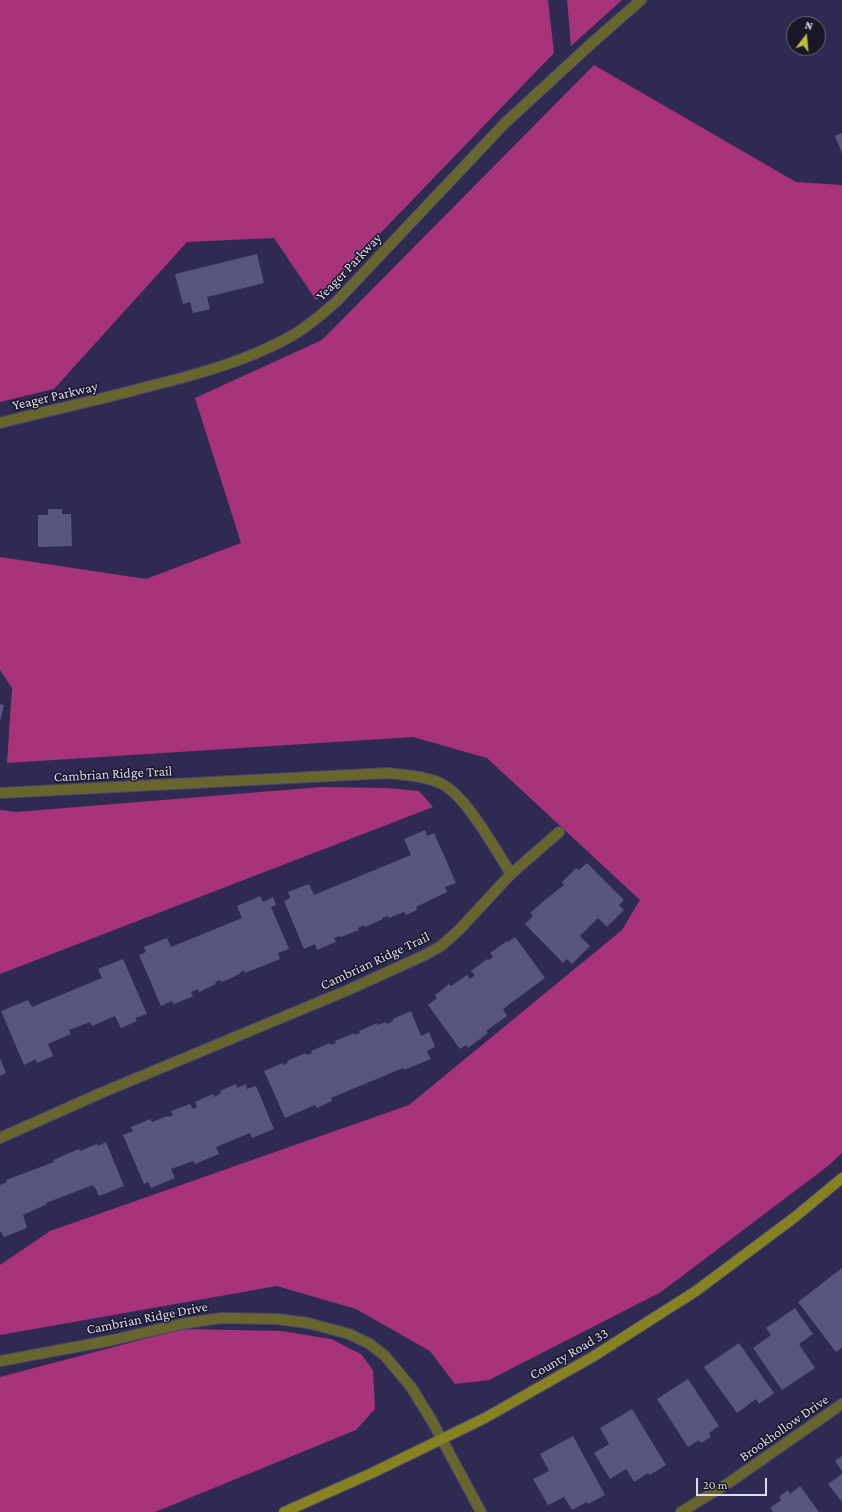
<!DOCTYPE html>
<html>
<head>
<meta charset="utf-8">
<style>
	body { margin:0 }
	#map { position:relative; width:842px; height:1512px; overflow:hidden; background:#2f2a51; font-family:"Crimson Pro",serif }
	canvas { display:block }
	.north { position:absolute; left:786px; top:16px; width:40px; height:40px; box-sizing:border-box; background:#181627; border:1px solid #666579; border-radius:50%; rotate:16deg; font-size:11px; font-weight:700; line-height:16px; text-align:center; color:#dcdbf4 }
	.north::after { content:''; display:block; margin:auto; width:14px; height:18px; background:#c2bd3f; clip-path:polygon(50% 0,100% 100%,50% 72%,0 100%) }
	.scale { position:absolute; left:696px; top:1478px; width:71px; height:18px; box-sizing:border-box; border:2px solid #dcdbf4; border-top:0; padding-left:5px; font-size:12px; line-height:14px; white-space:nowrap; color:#dcdbf4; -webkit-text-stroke:3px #181627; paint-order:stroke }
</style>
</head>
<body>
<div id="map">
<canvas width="842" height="1512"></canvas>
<div class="north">N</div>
<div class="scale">20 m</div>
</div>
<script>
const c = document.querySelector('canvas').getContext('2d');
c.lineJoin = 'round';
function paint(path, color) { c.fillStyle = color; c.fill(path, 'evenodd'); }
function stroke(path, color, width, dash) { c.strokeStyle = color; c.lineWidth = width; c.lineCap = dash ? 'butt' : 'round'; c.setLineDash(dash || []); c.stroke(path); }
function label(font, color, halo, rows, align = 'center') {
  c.font = font + ' "Crimson Pro",serif'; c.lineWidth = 3; c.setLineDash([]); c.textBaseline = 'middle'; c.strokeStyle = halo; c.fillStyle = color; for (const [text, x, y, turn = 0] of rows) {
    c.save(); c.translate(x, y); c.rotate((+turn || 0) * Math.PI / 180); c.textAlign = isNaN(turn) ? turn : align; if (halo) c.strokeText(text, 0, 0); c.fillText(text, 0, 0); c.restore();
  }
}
paint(new Path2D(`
	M0,0h548l6,53 -238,247 -42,-62 -87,4 -133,147 -54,13z
	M567,0h55l-51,46z
	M594,65l202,117 46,3v968l-14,13 -167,126 -172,88 -34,4 -25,-33 -74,-42 -79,-23 -277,49v-70l50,-34 359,-126 213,-175 18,-30 -153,-142 -74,-21 -406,26 5,-75 -12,-18v-113l146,22 95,-36 -46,-145 127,-58z
	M322,787l65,1 32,3 14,16 -433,167v-164l16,2z
	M182,1329l100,2 49,8 30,15 12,16 2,39 -19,21 -201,82h-155v-135z`), '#a7347a');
paint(new Path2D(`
	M842,133v20l-7,-17z
	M257,254l7,29 -57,14 3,12 -17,4 -3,-11 -7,2 -8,-30z
	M48,509h14v5h9l1,32 -34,1v-32h10z
	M0,704l4,1 -4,17z
	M425,830l2,6 7,-3 22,50 -11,4 2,5 -31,15 1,3 -11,5 -2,-3 -15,6 -1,-2 -6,2 1,1 -18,8 -1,-2 -6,3 1,2 -18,7 -1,-1 -6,2 2,4 -19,8 -2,-6 -11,5 -20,-48 6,-3 -2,-6 21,-8 5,11 97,-40 -7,-16z
	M587,863l37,37 -5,5 5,5 -17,17 -9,-9 -18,18 10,10 -18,18 -5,-5 -4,4 -38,-39 8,-8 -3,-3 16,-14 18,-14 -2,-3 14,-14 3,2z
	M260,896l3,6 10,-5 3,8 -5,2 18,42 -11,4 2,6 -35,14 -1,-3 -5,3 1,1 -18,8 -2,-2 -5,2 1,2 -17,8 -1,-3 -7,3 2,4 -19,8 -2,-3 -11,5 -22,-51 7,-3 -2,-5 23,-9 4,9 71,-29 -5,-12z
	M515,937l30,41 -42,31 4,7 -21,15 2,2 -20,15 -2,-3 -6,4 -32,-44 9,-7 -2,-3 14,-11 2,2 16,-11 3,4 5,-4 -4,-4 16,-12 1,1 5,-3 -3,-4 17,-12 1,1z
	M123,959l24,55 -12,4 2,3 -16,7 -6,-12 -23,10 -2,-4 -21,8 2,4 -23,10 5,12 -16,7 -1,-4 -12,6 -23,-54 27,-11 4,7 70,-29 -4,-9z
	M411,1011l10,25 8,-4 6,15 -8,4 4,8 -27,11 -1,-2 -72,30 1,3 -15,7 -2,-3 -30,13 -21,-47 19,-8v2l5,-2 -1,-2 19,-8 1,2 5,-2 -1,-2 19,-8 1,2 5,-2 -1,-2 19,-8v2l6,-2 -1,-2 18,-8 1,2 8,-3 1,2 6,-3v-2z
	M0,1058l6,15 -6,3z
	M236,1084l1,4 9,-4 1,5 9,-3 18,43 -22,9 -2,-5 -34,14 3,7 -24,10 -2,-3 -22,8 4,9 -24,10 -3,-6 -4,2 -21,-49 10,-4 -2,-4 19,-8 2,3 15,-6 1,1 5,-2 -2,-4 19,-7 3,5 4,-2 -2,-5 18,-8 1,3 7,-4 -1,-2z
	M106,1142l18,44 -25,10 -4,-9 -1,1 -1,-3 -47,18 1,1 -24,11 4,13 -23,9 -3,-5h-1v-47l7,-3 -1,-2 48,-18 -1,-2 26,-11 1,2 17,-7 1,2z
	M842,1268v80l-6,4 -38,-50z
	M795,1308l18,26 -14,10 16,24 -33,22 -29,-42 18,-13 -5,-7z
	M739,1343l35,50 -15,11 -3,-5 -19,14 -33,-46z
	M688,1379l31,47 -10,7 2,4 -10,6 -2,-3 -11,7 -31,-48z
	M632,1409l34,56 -16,10 -2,-2 -14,9 -8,-13 -16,10 -16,-26 15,-9 -9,-16z
	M573,1436l32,59 -17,9 -1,-2 -15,8 -8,-13 -16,8 -15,-26 16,-8 -9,-17z
	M842,1456v15l-7,-10z
	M842,1474v28l-14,-18z
	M800,1486l19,26h-46l-3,-4 11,-8 -2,-3 9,-7 2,4z`), '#58557f');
const street = new Path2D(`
	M0,423c51,-13 103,-24 154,-38 45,-11 91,-24 132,-46 19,-10 35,-24 51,-38l168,-178 87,-80 49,-43
	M0,793l388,-20c17,2 38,3 54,11 25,13 53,65 69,90l-52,56 -18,16 -16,9 -77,35 -247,103 -101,45
	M511,874l48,-42
	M0,1361l113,-21 68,-16 40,-6 56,1 31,4 41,11 21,10 15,12 26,31 21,34 49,91
	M681,1512l49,-30 112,-78`);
const secondary = new Path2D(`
	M284,1512l88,-39 113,-55 109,-62 102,-65 99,-74 47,-39`);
stroke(street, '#4b466b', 12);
stroke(secondary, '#4b466b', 12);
stroke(street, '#68662f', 10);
stroke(secondary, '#868222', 10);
label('14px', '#dcdbf4', '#181627', [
	["Yeager Parkway",349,267,-46],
	["Yeager Parkway",55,396,-13],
	["Cambrian Ridge Trail",113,774,-3],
	["Cambrian Ridge Trail",375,961,-25],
	["Cambrian Ridge Drive",147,1318,-11],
	["County Road 33",569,1354,-30],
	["Brookhollow Drive",784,1428,-35]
]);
</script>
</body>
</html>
